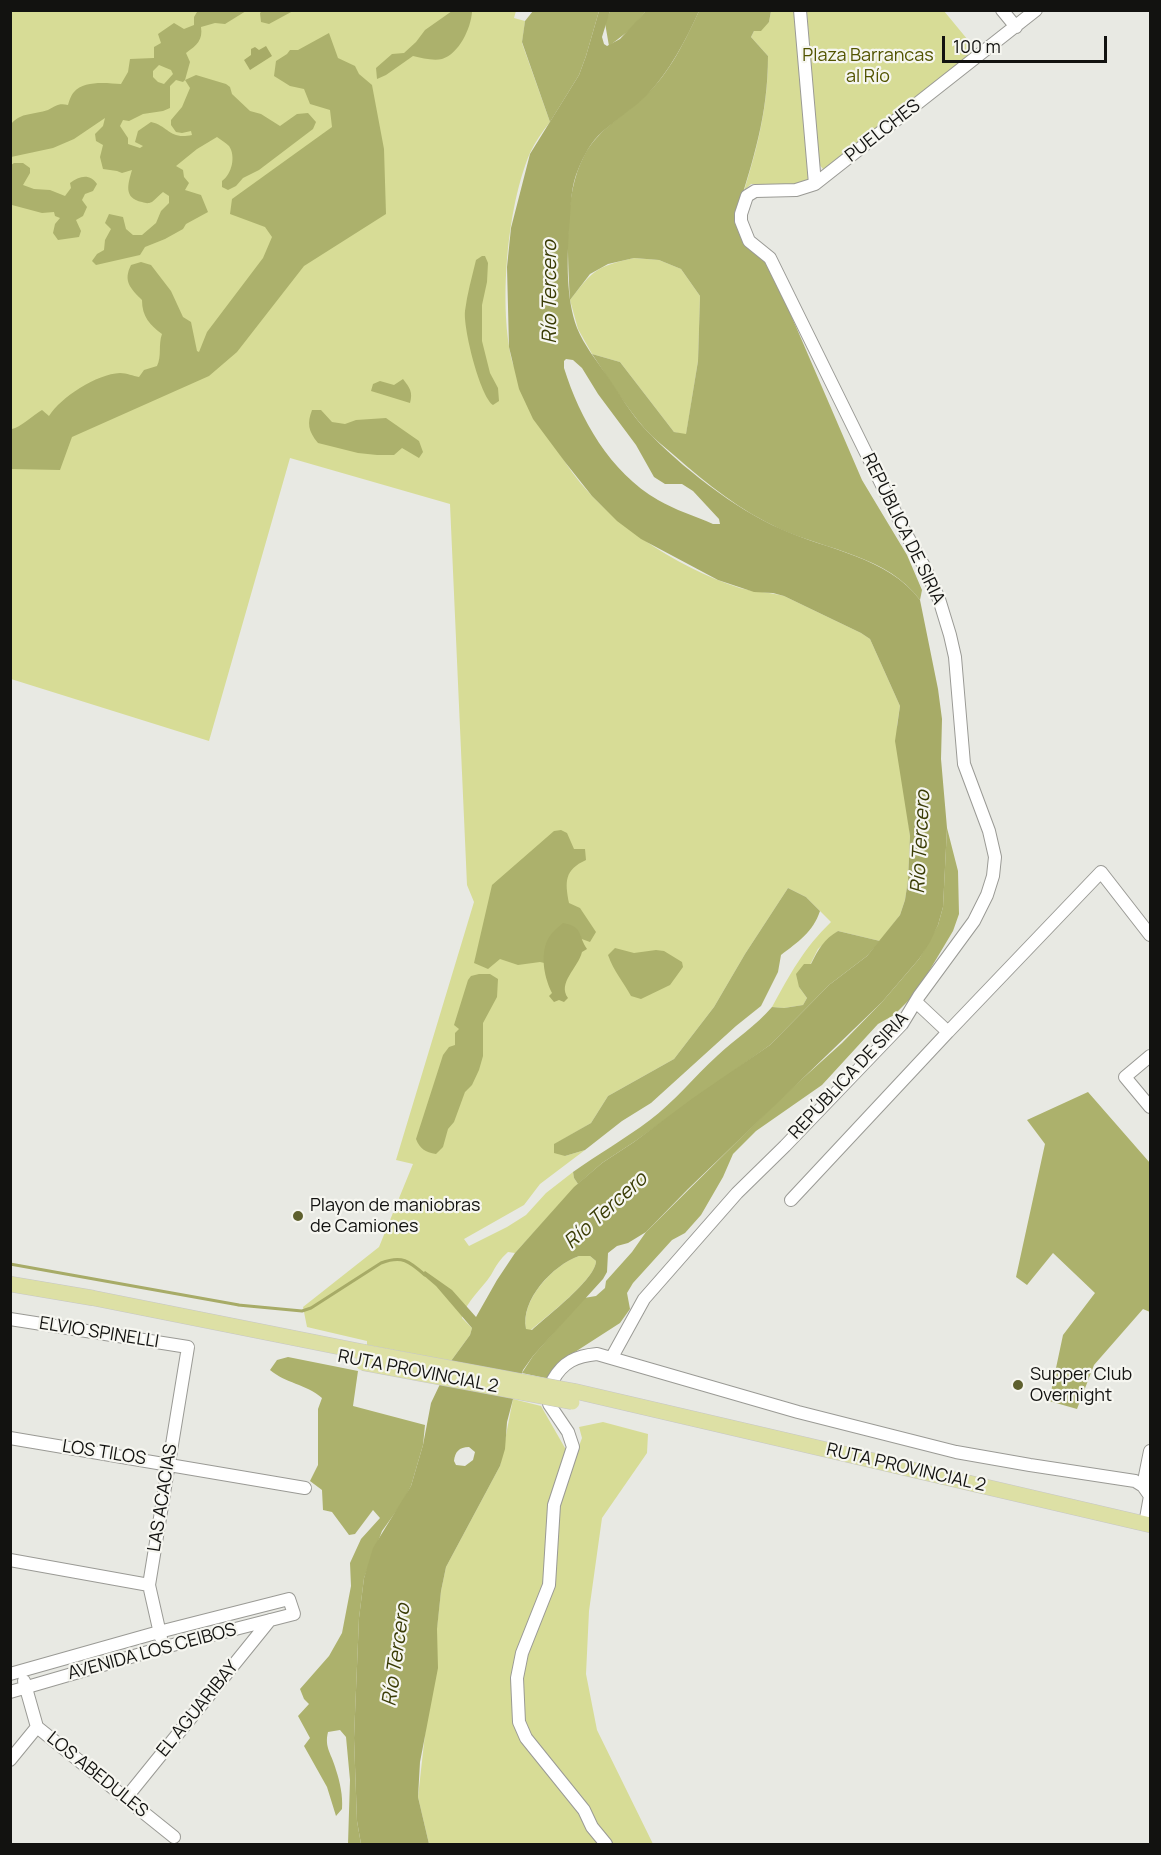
<!DOCTYPE html>
<html>
<head>
<meta charset="utf-8">
<style>
	body { margin:0 }
	#map { position:relative; width:1161px; height:1855px; overflow:hidden; background:#e8e9e3; font-family:Manrope,sans-serif }
	canvas { display:block }
	.frame { position:absolute; inset:0; border:12px solid #121210; pointer-events:none }
	.scale { position:absolute; left:942px; top:36px; width:165px; height:27px; box-sizing:border-box; border:3px solid #121210; border-top:0; padding-left:8px; font-size:18px; line-height:21px; white-space:nowrap; color:#121210; -webkit-text-stroke:4px #f6f6f0; paint-order:stroke }
</style>
</head>
<body>
<div id="map">
<canvas width="1161" height="1855"></canvas>
<div class="frame"></div>
<div class="scale">100 m</div>
</div>
<script>
const c = document.querySelector('canvas').getContext('2d');
c.lineJoin = 'round';
function paint(path, color) { c.fillStyle = color; c.fill(path, 'evenodd'); }
function stroke(path, color, width, dash) { c.strokeStyle = color; c.lineWidth = width; c.lineCap = dash ? 'butt' : 'round'; c.setLineDash(dash || []); c.stroke(path); }
function label(font, color, halo, rows, align = 'center') {
  c.font = font + ' Manrope,sans-serif'; c.lineWidth = 4.5; c.setLineDash([]); c.textBaseline = 'middle'; c.strokeStyle = halo; c.fillStyle = color; for (const [text, x, y, turn = 0] of rows) {
    c.save(); c.translate(x, y); c.rotate((+turn || 0) * Math.PI / 180); c.textAlign = isNaN(turn) ? turn : align; if (halo) c.strokeText(text, 0, 0); c.fillText(text, 0, 0); c.restore();
  }
}
paint(new Path2D(`
	M10,11h506l-2,7 11,3 -3,22 28,79c-8,10 -15,20 -20,31 -23,53 -32,156 -17,211 17,32 32,67 52,98 37,57 110,105 175,126 14,4 30,4 44,8l77,37 9,6 30,67 -3,20 13,110 -2,44 -3,20 -5,15 -20,26 -42,-10 -20,18 -19,38 8,11 -4,7 -19,3 -12,-1c18,-33 32,-59 59,-85l-25,-25 -18,-9 -43,66 -31,53 -40,52 -66,37 -17,27 -36,21 10,12 20,-6 -45,34 -16,21 -60,34 5,7 38,-19 19,-12 20,-22 27,-21 1,6 4,6 -63,69 -7,-1c-8,7 -12,14 -17,23 -10,15 -24,25 -29,43l10,10 -2,7 -19,26 -84,-16v-4l-60,-14 -4,-20 76,-60 34,-83 -17,-4 78,-258 -7,-17 -17,-381 -160,-46 -81,283 -198,-62z
	M771,11h23l15,166 -1,3 -15,5 -42,-1 -7,7c14,-46 24,-85 24,-135l-17,-19 3,-6 15,-9z
	M807,11h137l33,40 -149,118h-5l-5,-6z
	M634,258l25,2 22,9 19,27 -2,65 -12,74 -12,-3 -54,-70 -28,-8 -14,-25 -8,-29c24,-31 26,-33 64,-42z
	M579,1256h11l6,5c0,18 -50,56 -65,69h-5c-6,-30 27,-65 53,-74z
	M513,1399l28,7 32,56 9,-24 -3,-11 24,-5 45,12 -1,19 -45,65 -13,93 -3,63 11,56 56,114h-224l-11,-47 23,-206 5,-24 54,-101z`), '#d7dc96');
paint(new Path2D(`
	M246,11l-21,13 -10,-1 -14,4c2,13 -4,18 -15,26l4,9 -5,18 11,-5 30,9 4,3 2,7 18,17 11,3 19,12 17,-12 11,-1 8,9 -3,7 -54,41 -16,8 -7,8 -8,4 -6,-3v-6c10,-7 14,-25 7,-35 -3,-3 -8,-6 -12,-9l-20,12 -21,17 7,4 1,7 5,6 -4,7 16,5 7,17 -22,12 -3,5 -18,10 -20,8 -5,8 -44,10 -4,-4 5,-7 7,-4 1,-10 6,-11 -6,-6 4,-9 14,3 3,12 7,6h9l14,-12 5,-12 8,-8v-7l-6,-4c-4,3 -7,7 -11,10 -5,2 -6,1 -10,0 -19,-4 -14,-18 -10,-32l-10,3 -5,-2 -14,-2 -3,-12 3,-12 -7,-4 -1,-7 8,-8 2,-8 -31,21 -21,9 -42,9v-33c10,-12 23,-9 37,-14 8,-4 10,-7 20,-5 1,-4 3,-10 6,-13 10,-12 33,-9 47,-8l7,-12 2,-13 24,-1v-11l7,-4 -3,-9 16,-11 10,6 10,-4v-8l3,-5zM159,65l12,5 2,4 -9,10 -6,-2 -5,-5v-6zM176,80l7,2 2,-2 5,8 -8,19 -11,13v5l5,7 6,1 9,-2 1,4c-23,5 -23,-9 -41,-13l-13,9 -3,11 8,4 -3,2 -12,-4v-6l-8,-12 3,-6 6,1 14,-7 20,-3 7,-3v-22z
	M262,11v-1l31,1 -24,13 -8,-2 -1,-9z
	M452,11l20,1c-1,16 -13,42 -30,47 -9,2 -20,-1 -29,-3l-27,19 -9,4 -1,-11 16,-14 12,-1 12,-11 9,-12z
	M533,11h66l-13,45 -7,19 -29,47 -28,-80 3,-21z
	M610,11h36l-15,18 -22,17 -4,-23z
	M699,11h72l-2,11 -8,9h-7l-3,6 17,19c0,60 -15,104 -32,160l30,41 96,223 45,75 15,35 -2,10c-32,-44 -93,-50 -140,-71 -39,-18 -73,-45 -105,-73 -10,-9 -21,-17 -30,-27 -20,-23 -36,-50 -53,-75l28,8 54,70 12,2 12,-73 2,-65 -19,-27 -22,-9 -25,-2 -26,6 -18,10 -20,26c-2,-45 -7,-104 14,-144 14,-27 41,-41 62,-61 23,-21 40,-56 53,-84z
	M329,33l9,25 17,8 4,8 13,11 12,64 2,65 -82,52 -67,86 -28,24 -137,61 -12,33 -49,-1v-45l1,5c8,-1 21,-14 30,-19l7,6c12,-19 48,-42 71,-43 7,0 13,3 19,4l5,-7 13,-4c5,-10 1,-21 5,-32 -12,-9 -20,-17 -20,-34 -12,-12 -19,-19 -11,-35l10,-3 10,3 20,26 12,26 8,5 6,29 2,1 8,-20 56,-74 9,-21 -7,-10 -35,-13 2,-15 100,-72 -2,-17 -20,-6 -6,-15 -14,-3 -16,-10 2,-15 11,-7 3,-4h8z
	M14,163h9l7,5v5l-7,12 11,4 16,1 15,6 6,-8 -1,-5c9,-7 20,-10 27,1l-4,7 -8,3 -3,6 5,7 -4,9 -7,4 5,11 -2,6 -21,3 -5,-7 2,-9 5,-6 -5,-2 -1,-4 -12,1 -30,-8 -1,-40z
	M482,256h3l3,7 -1,19 -5,23v36l8,32 8,15 1,13 -6,4c-13,-9 -30,-77 -28,-94 2,-17 7,-34 11,-51z
	M403,379c7,9 10,13 7,24l-39,-12 2,-7 7,-3 14,4z
	M312,410h9l11,12 13,2 11,-4 30,-2 33,23 4,11 -4,6 -17,-10 -8,7h-17l-19,-2 -40,-10c-10,-12 -11,-20 -6,-33z
	M947,828l11,43 1,43 -6,17 -31,52 -13,17 -15,15 -16,9 -56,61 -66,46 -23,23 -10,23 -22,38 -16,18 -13,7 -39,43 -6,10 3,16 -10,14 -59,38 -12,18 -27,-6 11,-17 51,-58 12,-2 9,-8 1,-7 26,-29 14,-20 136,-135 60,-54 40,-41 37,-43 19,-34 5,-18z
	M561,830l6,3 7,16h11l1,11c-22,10 -21,22 -17,43l11,5 16,24 -6,10 -11,-4 -30,26 -9,-2 -22,3 -18,-6 -12,10 -14,-6 18,-78 62,-54z
	M788,888l18,9 14,14c-7,21 -22,31 -39,44l-3,17 -17,34 -25,20 -85,77 -29,18 -37,29 -20,6 -11,-3v-9l37,-21 17,-27 66,-37 40,-52 31,-53z
	M838,931l42,10 -13,15 -38,29 -59,60 -136,97 -32,21 -24,21 -4,-6 -1,-6c25,-18 52,-33 77,-52 24,-18 44,-43 67,-64 18,-17 39,-30 55,-49l12,1 19,-3 4,-7 -8,-11 -3,-13 8,-10h7c7,-14 13,-25 27,-33z
	M615,948l19,5 22,-3 8,1 18,11 1,5 -13,18 -29,14 -10,-3c-8,-15 -17,-24 -23,-41z
	M479,974h11l8,5 -1,18 -14,26v33l-4,14 -7,15 -7,7 -11,30 -6,7 -5,18 -7,7c-11,-2 -16,-5 -20,-15l27,-84 6,-8 6,-2v-12l4,-4 -5,-4 14,-45 3,-4z
	M1088,1092l62,71v149l-7,-3 -49,56 -17,44 -28,-8 14,-66 32,-42 -42,-40 -26,32 -11,-8 29,-133 -18,-24z
	M288,1357l70,14 -5,35 72,19 -2,20 -12,41 -9,17 -20,28 -18,47 -5,40 -5,120 3,83 4,23h-13l2,-64 -4,-43 -6,-7 -12,2c-4,16 4,22 8,38 4,12 7,26 6,39l-6,7 -9,-29 -23,-41 6,-8 -12,-22 11,-12 -5,-5 -4,-10 29,-33 13,-23 9,-47 -1,-23 11,-24 19,-21 -7,-8 -18,24 -6,1 -17,-23 -9,-2 -1,-20 -12,-9 8,-16v-56l4,-11c-16,-14 -37,-15 -52,-28l7,-10z`), '#acb16c');
paint(new Path2D(`
	M599,11h11l-8,26 2,7 3,2 13,-7 26,-28h53c-13,29 -30,61 -52,84 -15,15 -34,26 -49,41 -10,10 -17,26 -22,39 -6,17 -5,37 -7,54 -2,32 -3,69 8,99 7,17 19,32 29,46 13,19 25,40 40,56 34,36 89,79 135,99 46,21 107,28 139,71l18,89 4,30 -1,40 6,69 -4,79 -5,18 -8,17 -11,17 -37,43 -194,187 -42,43 -18,11 -11,3 -9,7 -1,19 -4,7 -70,77 -10,14 -10,29 -6,23 -2,27 -5,17 -54,101 -5,24 -4,38 1,39 -18,94 -2,35 11,47h-68l-4,-23 -3,-83 5,-120 5,-40 9,-30 38,-62 12,-41 8,-42 20,-42 19,-26 2,-7 -36,-42 -14,-12 3,-3 27,19 24,27 21,-37 18,-27 59,-66 28,-24 32,-21 59,-44 77,-53 59,-60 38,-29 33,-41 5,-15 3,-20 2,-44 -15,-95 5,-35 -30,-67 -9,-6 -77,-37 -11,-3 -19,-1 -36,-12 -77,-41 -24,-18 -25,-25 -27,-34 -32,-43 -14,-30 -10,-42 -2,-80 4,-39 19,-74 49,-79 7,-19zM566,359l7,1 9,8 16,26 38,51 18,32 11,7h17l11,7 26,28 1,5h-7c-18,-8 -38,-14 -55,-24 -48,-28 -78,-81 -94,-132v-7zM579,1256h11l6,5c0,18 -50,56 -64,69l-6,-1c-6,-29 27,-64 53,-73zM469,1447l6,5 -2,8 -8,6 -9,-1 -2,-4c1,-9 5,-14 15,-14z
	M266,46l6,10 -22,14 -6,-10 7,-5v-6l4,-2 4,3z
	M563,923c20,3 15,13 24,26l-5,3c-4,16 -25,31 -14,46l-4,4 -5,-2 -5,2 -5,-6 3,-3c-7,-14 -12,-35 -5,-52 3,-7 10,-13 16,-18z`), '#a7ab67');
stroke(new Path2D(`
	M10,1264l229,41
	M238,1305l64,6 9,-3 70,-45c21,-8 28,-2 44,12`), '#a7ab67', 3);
const minor = new Path2D(`
	M800,10l15,174
	M1002,10l14,17
	M916,1002l32,30 153,-160 49,63
	M1150,1056l-25,21 25,30
	M791,1200l157,-168
	M10,1319l178,28 -39,238 12,53
	M612,1357l32,-58 93,-106 48,-47 117,-122 17,-28 55,-75 13,-26 6,-19 2,-19 -6,-26 -25,-67 -9,-107 -5,-22 -11,-36 -14,-31 -20,-36 -135,-274 -21,-17 -8,-20v-7l6,-18 8,-5 41,-1 19,-6 221,-174
	M553,1380c10,-18 23,-24 44,-26l201,58 158,40 74,13 105,16 8,5 7,10 -5,28
	M549,1404l19,28 5,15 -19,58 -5,80 -27,68 -5,25 2,44 7,16 58,72 8,17 14,17
	M10,1438l295,50
	M1143,1486l7,-35
	M10,1560l139,25
	M10,1674l149,-42 130,-33 5,15 -129,33 -155,45
	M24,1681l13,46 137,110
	M10,1760l27,-33
	M126,1798l144,-178`);
const major = new Path2D(`
	M10,1284l83,14 271,54
	M574,1391l576,134`);
stroke(minor, '#9a9a95', 14);
stroke(major, '#c6c6c6', 16);
stroke(minor, '#fff', 12);
stroke(major, '#dde0a5', 15);
const majorBridge = new Path2D(`
	M364,1352l210,39
	M363,1363l209,39`);
stroke(majorBridge, '#c6c6c6', 16, []);
stroke(majorBridge, '#dde0a5', 15);
for (const [x, y, r, color] of [
	[298,1216,6,"#5e602e"],
	[1018,1385,6,"#5e602e"]
]) { const dot = new Path2D(); dot.arc(x, y, r, 0, 2 * Math.PI); c.fillStyle = color; c.fill(dot); stroke(dot, '#f6f6f0', 2); }
label('18px', '#525400', '#f6f6f0', [
	["Plaza Barrancas",868,56],
	["al Río",868,77]
]);
label('18px', '#121210', '#f6f6f0', [
	["PUELCHES",883,131,-38],
	["REPÚBLICA DE SIRIA",903,529,64],
	["REPÚBLICA DE SIRIA",849,1076,-47],
	["ELVIO SPINELLI",99,1333,9],
	["RUTA PROVINCIAL 2",418,1372,11],
	["LOS TILOS",104,1453,9],
	["RUTA PROVINCIAL 2",906,1468,13],
	["LAS ACACIAS",163,1498,-81],
	["AVENIDA LOS CEIBOS",152,1652,-15],
	["EL AGUARIBAY",198,1709,-51],
	["LOS ABEDULES",97,1775,39]
]);
label('18px', '#121210', '#f6f6f0', [
	["Playon de maniobras",310,1206],
	["de Camiones",310,1227],
	["Supper Club",1030,1375],
	["Overnight",1030,1396]
], 'left');
label('italic 20px', '#3a3c05', '#f6f6f0', [
	["Río Tercero",550,292,-90],
	["Río Tercero",921,842,-87],
	["Río Tercero",606,1211,-42],
	["Río Tercero",397,1655,-82]
]);
</script>
</body>
</html>
